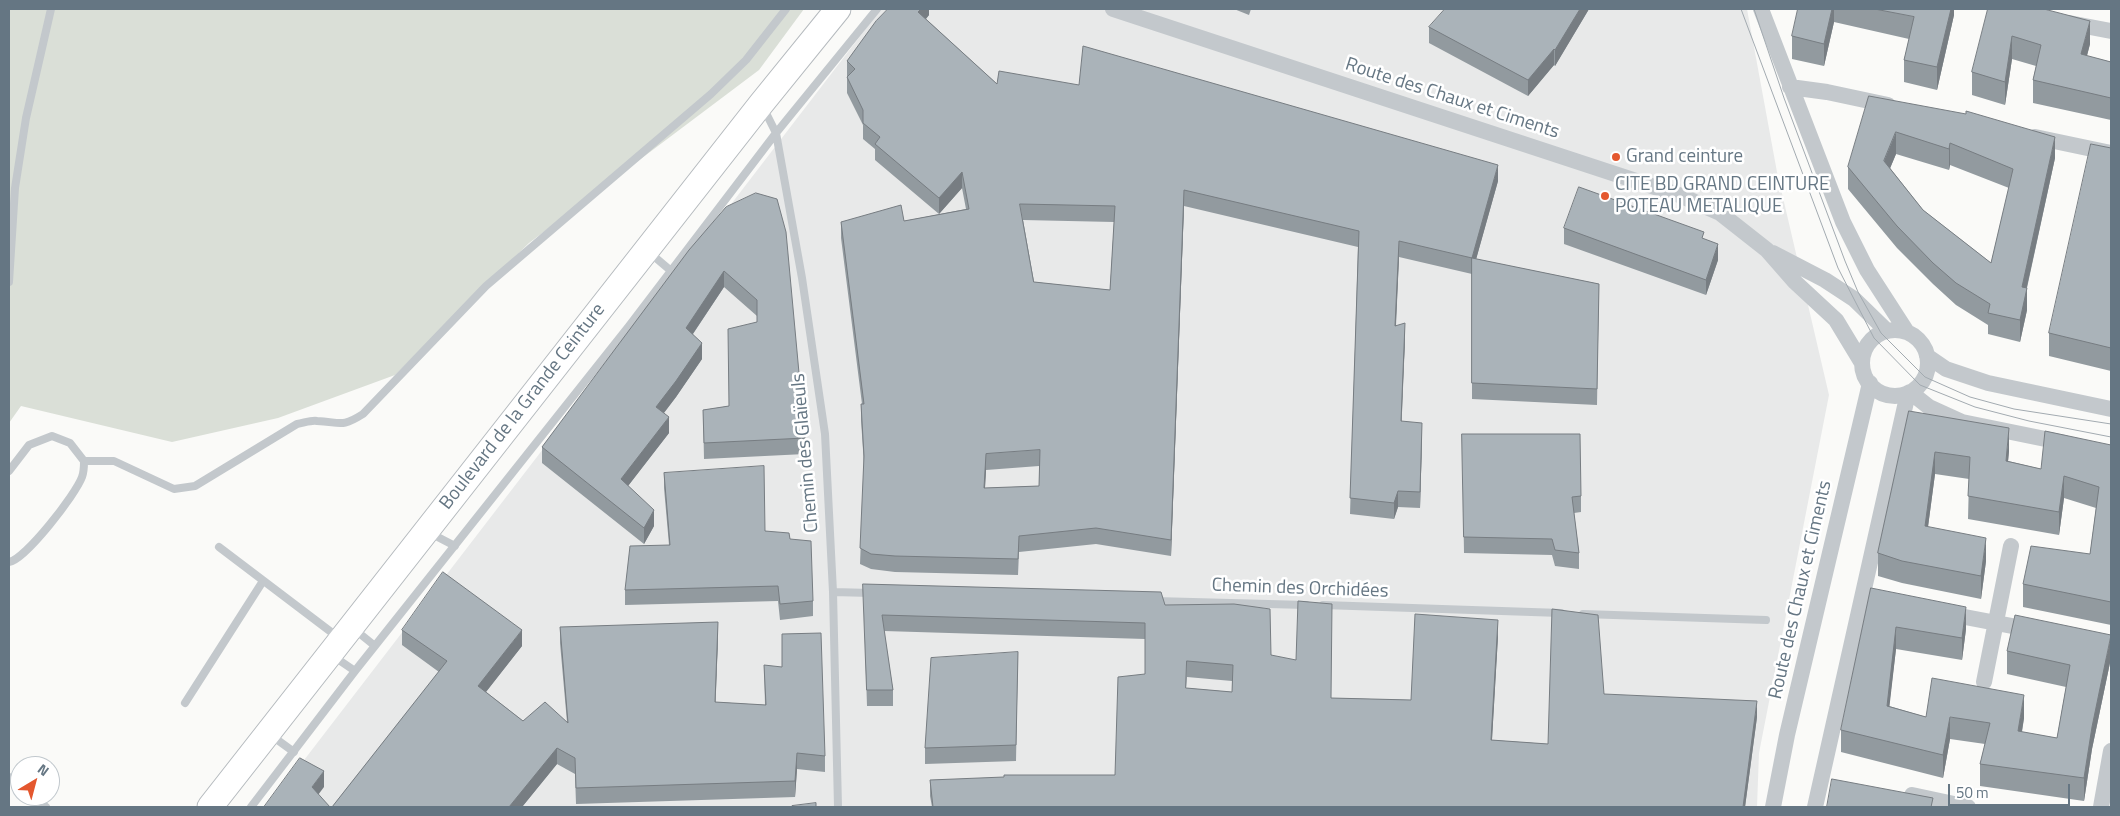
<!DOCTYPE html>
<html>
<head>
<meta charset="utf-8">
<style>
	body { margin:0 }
	#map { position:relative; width:2120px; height:816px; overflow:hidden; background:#fafaf8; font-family:"Titillium Web",sans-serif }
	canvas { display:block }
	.frame { position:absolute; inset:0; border:10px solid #657683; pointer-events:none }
	.north { position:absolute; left:10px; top:756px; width:50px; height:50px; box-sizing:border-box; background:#fff; border:1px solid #c1c8cd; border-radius:50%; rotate:37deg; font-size:14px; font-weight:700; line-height:20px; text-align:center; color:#657683 }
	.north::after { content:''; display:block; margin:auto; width:18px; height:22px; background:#e4572e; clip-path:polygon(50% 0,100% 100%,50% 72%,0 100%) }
	.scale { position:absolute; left:1948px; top:784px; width:122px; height:22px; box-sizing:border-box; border:2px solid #657683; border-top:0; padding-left:6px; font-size:15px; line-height:18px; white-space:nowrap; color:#657683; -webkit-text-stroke:4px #fff; paint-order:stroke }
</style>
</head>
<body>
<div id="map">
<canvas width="2120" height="816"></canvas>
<div class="frame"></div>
<div class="north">N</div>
<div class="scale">50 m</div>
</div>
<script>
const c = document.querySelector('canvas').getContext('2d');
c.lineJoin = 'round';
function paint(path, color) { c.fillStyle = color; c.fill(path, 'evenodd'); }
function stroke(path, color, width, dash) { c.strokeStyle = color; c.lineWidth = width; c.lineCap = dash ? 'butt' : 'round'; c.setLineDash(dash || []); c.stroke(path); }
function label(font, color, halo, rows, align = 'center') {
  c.font = font + ' "Titillium Web",sans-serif'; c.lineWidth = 5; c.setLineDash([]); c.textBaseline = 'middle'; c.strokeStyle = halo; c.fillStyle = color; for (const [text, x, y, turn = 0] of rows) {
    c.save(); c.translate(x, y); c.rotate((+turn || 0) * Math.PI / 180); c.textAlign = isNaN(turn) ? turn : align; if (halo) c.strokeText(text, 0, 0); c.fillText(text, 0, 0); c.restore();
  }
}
paint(new Path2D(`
	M881,9h866l30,163 52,223 -70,358 -2,54h-1489z`), '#e8e9e9');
paint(new Path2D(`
	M9,9h795l-45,61 -230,173 -134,132 -117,43 -106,24 -151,-36 -12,17z`), '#dadfd7');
const primary = new Path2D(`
	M210,807l551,-703 77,-95`);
stroke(primary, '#b5babe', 27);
stroke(new Path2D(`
	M763,107l13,26 26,145 23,156 8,158 5,215
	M650,253l20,17
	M9,282l6,-94 11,-70 25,-109
	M84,461h30l60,28 21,-3 102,-62c7,-1 14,-4 20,-3 24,1 24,7 46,-7l123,-128 225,-192 35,-34 40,-51
	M9,471l20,-26 23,-9 18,7 14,18c0,5 0,11 -2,16 -6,17 -57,83 -73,85
	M430,533l25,13
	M219,547l120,91
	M833,592l38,1
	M1155,601l151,4
	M1323,605l238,8
	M1583,614l183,6
	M354,629l21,17
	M333,656l22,15
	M185,703l78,-122
	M272,736l22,16
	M9,777l11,9
	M32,796l14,11
	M251,807l104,-136 274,-345 147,-193 101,-124`), '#c3c8cc', 8);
stroke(new Path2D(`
	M1113,9l566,186 41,18 47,37 28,32 41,38 26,43
	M1761,9l82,213 24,48 40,62
	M2069,23l42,8
	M1790,87l37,5 61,13
	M2035,137l76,16
	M1773,253l52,27 29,19 33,32
	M1862 363a33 33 0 1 1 66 0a33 33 0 1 1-66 0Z
	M1927,356l19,13 42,14 123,26
	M1910,392l19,15 33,15 103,21
	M1944,613l89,17
	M1984,682l27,-136
	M1912,795l56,12
	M1773,807l14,-72 83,-352
	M1815,807l93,-414
	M2101,807l10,-56`), '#c3c8cc', 16);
stroke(primary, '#fff', 25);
stroke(new Path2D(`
	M1741,9l97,259 36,70 46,47 55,22 54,14 82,16
	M1754,9l30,89 61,163 13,31 23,41 44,44 45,20 44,12 97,15`), '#a2aab0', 1);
paint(new Path2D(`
	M929,9v6l-3,4 71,65 501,97 -22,78 123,25 -2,121 -125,-6v-125l-73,-17 -3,69 9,13 -4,82 21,18 -2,69 -22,-1 -4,12 -44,-5 8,-267 -174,-41 -13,350 -75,-12 -77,8 -1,23 -123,-3 -24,-3 -11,-5 4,-99 -3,-45v-16h1l-21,-166v-16l63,-1 62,-12 -4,-21 -23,26 -64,-54v-11l-12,-10v-14l-16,-32v-32zM1023,220l91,2 -4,68 -76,-8zM1039,466v20l-54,2 1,-18z
	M1234,9h17l-2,6z
	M1589,9l-34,57 -1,-1 -26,31 -99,-53v-16z
	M1798,9h156v6l-17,75 -33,-8v-22l5,-21 -75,-17 -10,44 -32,-7v-23z
	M1988,9l102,35 -3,12 24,6v58l-78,-17v-23l3,-14 -24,-7 -7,46 -33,-10v-23z
	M1869,96l186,62 -28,130v22l-7,32 -32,-8v-9l-32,-20 -23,-21 -36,-36 -49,-59v-22zM1896,154l53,16 1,-5 59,23 -18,75 -68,-53 -33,-42z
	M2111,148v223l-62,-15v-23z
	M726,207l79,231v16l-101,5 -1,-49 26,-4 28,-84v-6l-33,-29 -31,47 9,25 -26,38 -12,16 5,20 -41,53 26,40 -10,18 -102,-81v-16z
	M1564,228l140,11 14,21 -12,35 -142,-51z
	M1909,411l100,40 -1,10 33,8 70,-24v180l-88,-18v-23l67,-30 6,-46 -32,-10 -5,37 -91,-16 1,-40 -34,-5 -7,53 58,34 -5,38 -79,-16 -24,-7v-23z
	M1462,434l119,62v16l-7,1 5,40v16l-24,-3 -3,-11 -88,-2z
	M664,473l101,58 25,8 23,62v15l-33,4 -2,-19 -153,4v-15l44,-45 -5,-57z
	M863,584l302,21 106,50 60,43 80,2 87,-64 -6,104 56,4 56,-50 153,23 -12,90h-813l-2,-11v-16l185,-5 30,-101v-35l-261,-8 9,59v16h-26zM1187,677l45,4v11l-46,-4z
	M1871,588l95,41 -4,31 -66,-11 -7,57 37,11 98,1 -2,14 35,6 9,-51 -59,-13v-23l104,7 -19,91 -8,52 -104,-15v-22l5,-20 -35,-5 -7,39 -102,-26v-22z
	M560,627l158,11 -3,64 50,3 -1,-40 61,91v16l-28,-3 -2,28 -219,7 -1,-30 -18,-10 -35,43h-190l107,-135 -37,-27v-15l120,16 -36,46 37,29 44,1 -7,-79z
	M1018,652l-2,109 -91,3v-16z`), '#929a9f');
paint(new Path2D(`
	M921,9h8v6l-11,13v-16z
	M1580,9h9l-34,57v-16z
	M1832,9h2v13l-10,44v-22z
	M1951,9h3v6l-17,75v-23z
	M2090,21v23l-9,33v-23z
	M2012,36v23l-7,46v-23z
	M1554,49v16l-26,31v-16z
	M1896,132v22l-12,29v-22z
	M2055,137v21l-33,151v-22z
	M1950,143v22l-1,5v-21z
	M1498,165v16l-26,93v-16z
	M962,172v16l-23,26v-16z
	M1184,190v16l-13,350v-16z
	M1399,241v16l-4,85v-16z
	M1718,244v16l-12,35v-15z
	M724,271v16l-38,57v-16z
	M2027,288v22l-7,32v-22z
	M1405,323v16l-4,98v-16z
	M702,343v16l-26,38 -20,26v-16z
	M669,417v16l-48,62v-16z
	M1422,423v16l-2,69v-16z
	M2009,428v23l-3,32v-22z
	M1935,452v22l-10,75v-23z
	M986,454v16l-2,34v-16z
	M2064,476v22l-5,37v-23z
	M1398,491v16l-4,12v-16z
	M654,510v16l-10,18v-16z
	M1986,538v23l-5,38v-23z
	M1966,607v22l-4,31v-22z
	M1498,620v16l-7,120v-16z
	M718,622v16l-3,80v-16z
	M1896,627v22l-9,79v-22z
	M522,630v16l-44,56v-16z
	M2111,635v23l-19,91 -8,52v-23l8,-51z
	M2024,695v23l-6,36v-23z
	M1757,701v16l-12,90h-2z
	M1950,717v22l-7,39v-23z
	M557,748v16l-35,43h-13z
	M797,753v16l-2,28v-16z
	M324,771v16l-12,16v-16z`), '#777d82');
const building = new Path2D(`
	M888,9h33l-3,3 79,72 2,-13 80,14 4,-39 415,119 -26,93 -73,-17 -4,85 10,-3 -4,98 21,2 -2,69 -22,-1 -4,12 -44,-5 9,-267 -175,-41 -13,350 -75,-12 -77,8 -1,23 -123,-3 -24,-2 -11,-6 4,-92 -3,-52h3l-23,-182 60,-17 3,16 65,-12 -7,-37 -23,26 -64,-54 5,-7 -17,-14v-13l-16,-33 8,-8 -8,-8 29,-40zM1020,204l95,2 -5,84 -76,-8zM1040,450l-1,36 -55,2 2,-34z
	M1445,9h135l-25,41 -1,-1 -26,31 -99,-53z
	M1798,9h34l-8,35 -32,-8z
	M1875,9h76l-14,58 -33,-7 10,-43z
	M1988,9h56l46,12 -9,33 30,8v36l-78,-18 8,-35 -29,-9 -7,46 -33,-10z
	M1869,96l97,18v-3l89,26 -33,150 5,1 -7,32 -32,-7 2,-9 -34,-21 -23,-20 -36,-37 -49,-59zM1896,132l53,17 1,-6 63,26 -22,94 -68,-53 -39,-49z
	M2091,144l20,4v200l-62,-15z
	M1579,187l125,45 -2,6 16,6 -12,36 -142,-52z
	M756,193l21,6 9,33 19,206 -101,5 -1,-33 26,-4 -1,-77 29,-7v-22l-33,-29 -38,57 16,15 -26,38 -20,26 13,10 -48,62 33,31 -10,18 -102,-81 147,-197 37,-43z
	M1472,258l127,26 -2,105 -125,-6z
	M1909,411l100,17 -3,33 35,8 4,-38 66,14v157l-88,-18 8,-38 59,8 9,-67 -35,-11 -5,36 -91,-16 2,-39 -35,-5 -10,74 61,12 -5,38 -79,-15 -24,-8z
	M1462,434h118l1,62 -9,1 7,56 -24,-3 -3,-11 -88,-2z
	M764,466l1,65 24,2 1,6 21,2 2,60 -33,3 -2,-18 -153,4 5,-44 40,-1 -6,-72z
	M443,572l79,58 -44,56 45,35 22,-19 23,21 -8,-96 158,-5 -3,80 51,3 -2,-40 18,2v-33l39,-1 4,123 -28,-3 -2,28 -219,7 -1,-30 -18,-10 -48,59h-177l115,-146 -45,-31z
	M863,584l298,8 4,13 69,-1 36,5 1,46 25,5 2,-59 34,3 -1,94 80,2 4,-86 83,6 -7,120 57,4 4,-135 46,6 6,79 153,7 -14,106h-810l-3,-27 74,-3v-2h111l3,-98 27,-3v-51l-263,-8 11,75h-26zM1187,661l46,4 -1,27 -46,-4z
	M1871,588l95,19 -4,31 -66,-11 -9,79 39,11 6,-39 92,17 -6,36 39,7 13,-73 -63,-14 8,-36 96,20 -19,92 -8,51 -104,-14 10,-41 -40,-6 -7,38 -102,-25z
	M1018,652l-2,93 -91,3 6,-90z
	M300,758l24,13 -12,16 18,20h-66z
	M1832,779l101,19 -2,9h-104z
	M816,803v4h-24v-1z`);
paint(building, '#aab3b9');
stroke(building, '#777d82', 1);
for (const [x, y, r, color] of [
	[1616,157,5,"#e4572e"],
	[1605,196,5,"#e4572e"]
]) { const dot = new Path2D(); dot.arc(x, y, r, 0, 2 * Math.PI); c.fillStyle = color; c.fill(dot); stroke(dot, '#fff', 2); }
label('19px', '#657683', '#fff', [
	["Route des Chaux et Ciments",1452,99,18],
	["Boulevard de la Grande Ceinture",523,407,-52],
	["Chemin des Glaïeuls",806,453,-95],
	["Chemin des Orchidées",1300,589,2],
	["Route des Chaux et Ciments",1801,590,-77]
]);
label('19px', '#657683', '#fff', [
	["Grand ceinture",1626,157],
	["CITE BD GRAND CEINTURE",1615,185],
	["POTEAU METALIQUE",1615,207]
], 'left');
</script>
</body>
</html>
